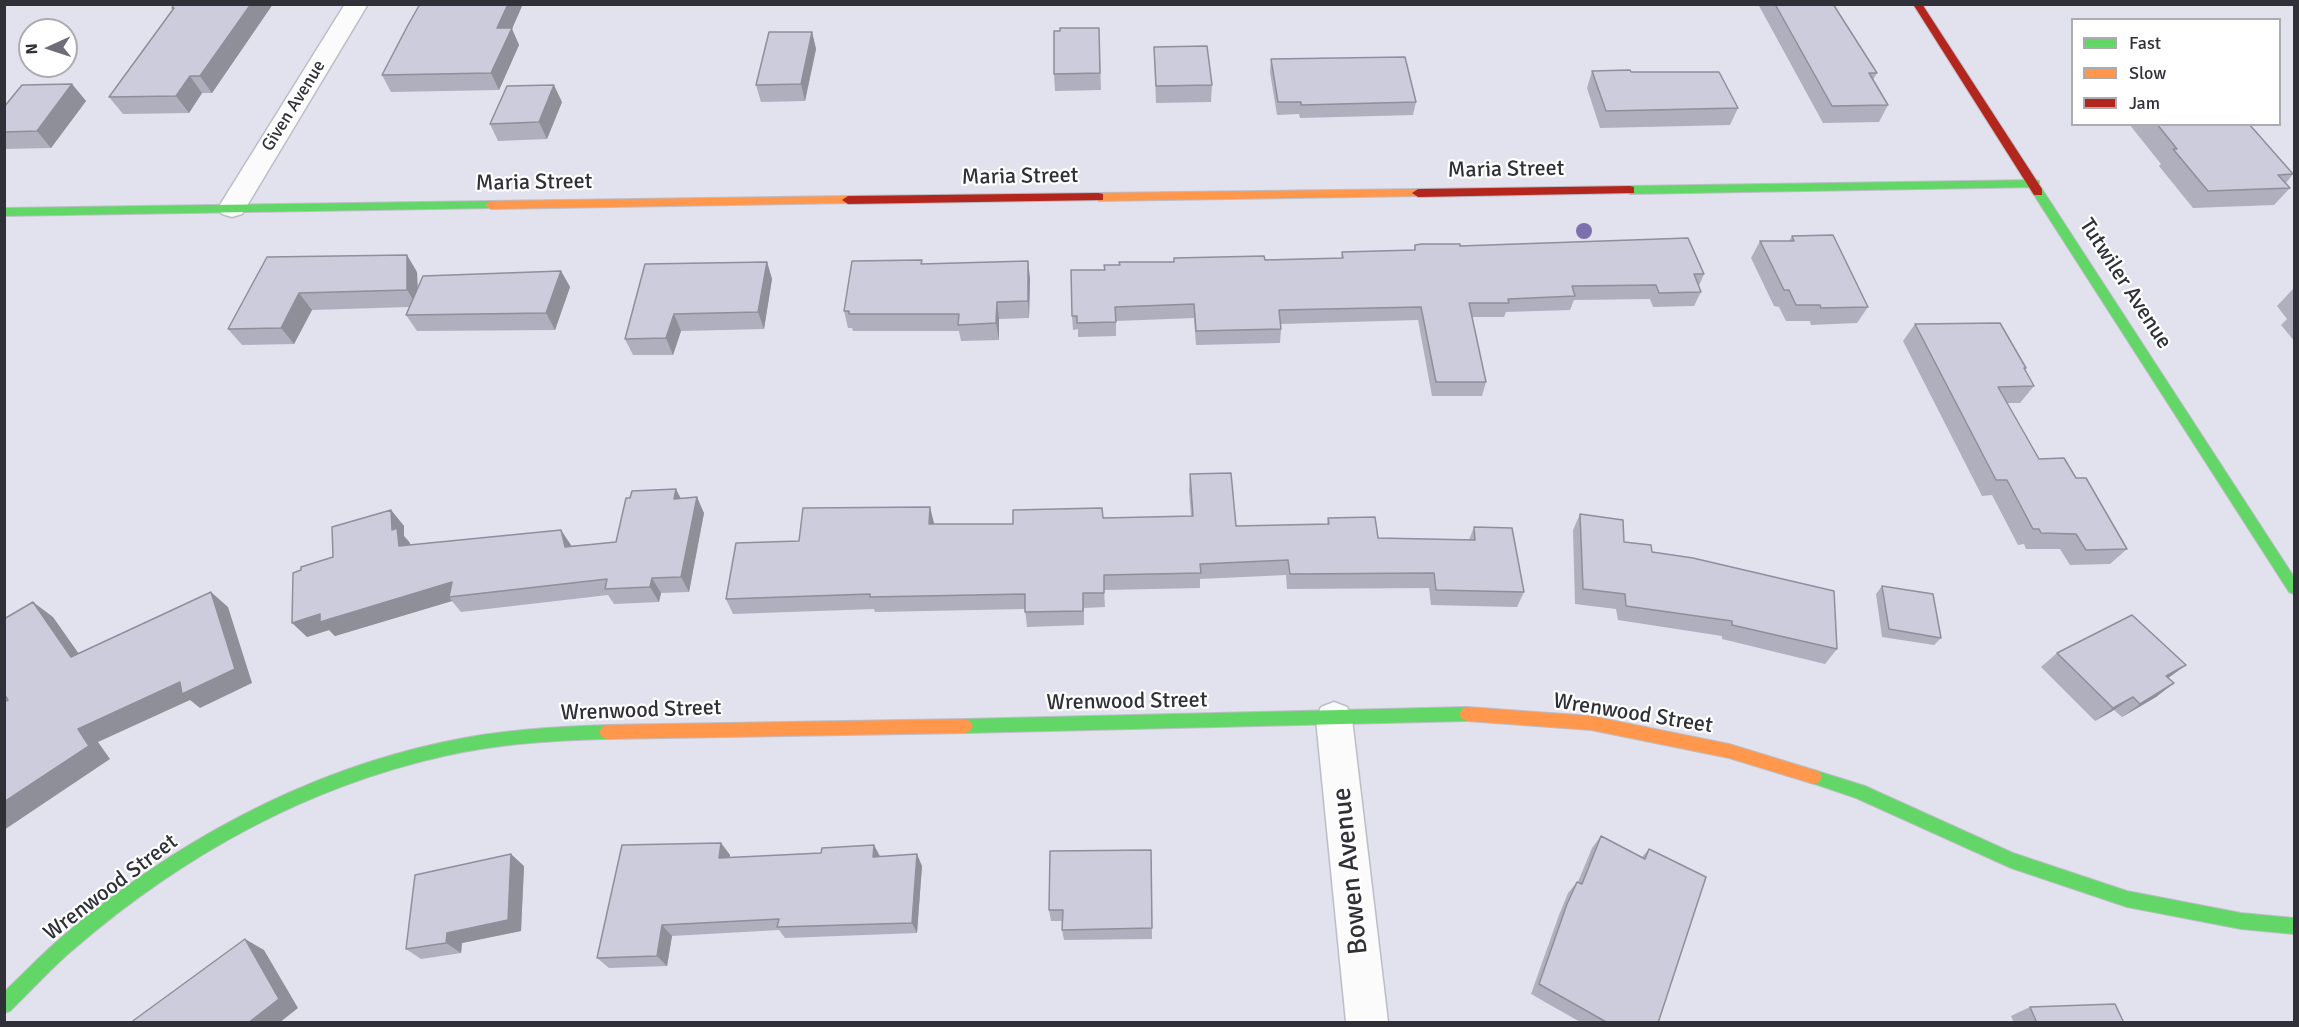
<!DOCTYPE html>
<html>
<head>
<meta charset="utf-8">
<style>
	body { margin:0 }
	#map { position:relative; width:2299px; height:1027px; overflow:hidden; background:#e2e2ee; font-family:Signika,sans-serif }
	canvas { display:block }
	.frame { position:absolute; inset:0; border:6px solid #303039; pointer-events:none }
	.legend { position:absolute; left:2071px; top:18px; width:210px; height:108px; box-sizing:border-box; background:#fff; border:2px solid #acacb0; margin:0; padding:8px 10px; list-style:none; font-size:18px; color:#303039 }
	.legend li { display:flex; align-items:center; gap:12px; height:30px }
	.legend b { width:30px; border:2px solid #acacb0 }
	.north { position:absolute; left:18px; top:18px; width:60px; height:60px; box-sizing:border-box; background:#fff; border:2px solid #acacb0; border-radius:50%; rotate:267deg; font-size:16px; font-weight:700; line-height:24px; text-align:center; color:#303039 }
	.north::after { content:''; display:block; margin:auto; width:21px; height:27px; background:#6e6e78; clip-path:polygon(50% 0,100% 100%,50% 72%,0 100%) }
</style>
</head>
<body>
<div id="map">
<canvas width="2299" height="1027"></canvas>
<div class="frame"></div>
<ul class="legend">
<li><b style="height:8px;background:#63d668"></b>Fast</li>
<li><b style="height:8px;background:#ff974d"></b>Slow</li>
<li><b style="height:8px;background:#b3261e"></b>Jam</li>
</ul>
<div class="north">N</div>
</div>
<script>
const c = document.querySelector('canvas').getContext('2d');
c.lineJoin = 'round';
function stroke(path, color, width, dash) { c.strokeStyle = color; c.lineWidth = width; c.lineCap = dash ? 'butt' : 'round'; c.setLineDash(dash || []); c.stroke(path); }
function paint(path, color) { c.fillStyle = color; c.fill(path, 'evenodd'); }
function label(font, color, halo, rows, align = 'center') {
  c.font = font + ' Signika,sans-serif'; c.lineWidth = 4.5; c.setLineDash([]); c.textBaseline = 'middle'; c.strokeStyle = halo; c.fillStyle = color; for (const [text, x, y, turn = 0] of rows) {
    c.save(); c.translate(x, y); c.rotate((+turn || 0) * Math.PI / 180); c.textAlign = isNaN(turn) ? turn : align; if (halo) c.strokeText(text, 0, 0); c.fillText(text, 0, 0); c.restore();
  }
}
const street = new Path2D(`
	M345,4h23l-126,210 -10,3 -10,-3 -4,-6z
	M1334,702l13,5 5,12 36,303h-42l-30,-303 5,-12z`);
const fast = new Path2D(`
	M2035,180l4,1v6l-409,7 -5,-4 5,-4z
	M2038,188l4,1 252,388v17l-5,-2 -255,-397 -2,-3z
	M491,201l4,1v6l-491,8v-8z
	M1467,707l5,2 3,5 -3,5 -5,2 -502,12 -5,-2 -3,-5 3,-5 5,-2z
	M607,725l5,2 3,5 -3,5 -5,2c-55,1 -110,5 -163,17 -138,31 -262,100 -369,192 -23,19 -43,42 -65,63l-6,2v-21c20,-19 39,-39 59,-56 110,-93 240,-164 381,-194 54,-12 109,-15 163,-17z
	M1814,770l51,16 148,67 114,38 114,22 53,5v16l-53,-5 -114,-22 -116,-39 -155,-70 -47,-16 -3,-5 3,-5z`);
const slow = new Path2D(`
	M1418,189l4,1v6l-323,5 -6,-4 6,-4z
	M848,196l4,1v6l-361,6 -6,-4 6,-4z
	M1467,707l124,9 138,28 85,26 5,2 3,5 -3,5 -5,2 -85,-26 -138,-28 -124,-9 -5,-2 -3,-5 3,-5z
	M965,719l5,2 3,5 -3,5 -5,2 -358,6 -5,-2 -3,-5 3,-5 5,-2z`);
const jam = new Path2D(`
	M1913,4h9l120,185v6h-8z
	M1630,186l4,1v6l-216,4 -6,-4 6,-4z
	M1099,193l4,1v6l-255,4 -6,-4 6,-4z`);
stroke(street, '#bdbdc6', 3);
stroke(fast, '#bdbdc6', 2);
stroke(slow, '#bdbdc6', 2);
stroke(jam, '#bdbdc6', 2);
paint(street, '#fbfbfc');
paint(fast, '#63d668');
paint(slow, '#ff974d');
paint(jam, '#b3261e');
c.fillStyle = '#7e70ac';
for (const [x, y] of [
	[1584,231]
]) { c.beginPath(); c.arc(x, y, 8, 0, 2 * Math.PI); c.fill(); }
paint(new Path2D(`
	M172,4h101l-61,89h-10l-13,20 -66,1 -14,-17 64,-87z
	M1758,4h75l44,69 -4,7 15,25 -9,17 -56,1z
	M1099,28l2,62 -46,1 -1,-17z
	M512,29l7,16 -20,45 -108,2 -9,-17z
	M812,32l4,17 -11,52 -44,1 -5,-17z
	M1154,47l58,38 -1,17 -55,1z
	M1271,59l145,43 -3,13 -113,3 -1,-4 -22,1 -7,-43z
	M1592,71l39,1 107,36 -8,17 -130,3 -13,-40z
	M72,84l14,17 -35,47 -47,1v-42z
	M562,102l-15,37 -49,2 -8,-17z
	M2129,124h120l44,50 -7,9 4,5 -16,17 -81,3 -34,-42 2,-2z
	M1792,236l76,71 -11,16 -46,2 -1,-4h-24l-7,-14 -5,-1 -23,-48 9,-17h29z
	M1415,245l45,1 244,28 -5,12 2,6 -7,14 -41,1 -3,-8 -76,1 -4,10 -64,2 -2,5h-32l14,65 -4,14h-50l-14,-76 -137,4v5l-1,14 -84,2 -2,-27 -78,3v15l-38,1v-8l-5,1 -1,-14 33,-46 15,-5 54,-3 167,-4 1,-6 72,-2z
	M267,257l150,15 1,16 143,-17 9,16 -15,43 -138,1 -11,-16 3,-8 -97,3 -18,34 -52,1 -14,-16z
	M767,262l5,17 -8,50 -83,2 -8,24h-40l-8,-16z
	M922,264l108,14 -1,40 -30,1v21l-38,1 -2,-10h-106l-1,-3h-4l-4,-17z
	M2293,289h2v53l-14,-17 6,-6 -10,-13z
	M1915,324l111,44 -1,2 9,16 -14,17h-13l32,56 37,19 51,71 -17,15 -40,1 -10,-16h-34l-2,-5 -6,1 -26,-50 -10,1 -79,-155z
	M1190,474l46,52 91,-2 1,-6 50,20 91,2 5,-13 50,65 -7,15 -86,-2 -2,-17 -142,1 -1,-14 -86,4v9l-96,2 1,17 -21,1v17l-57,2 -2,-18 -150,3 -1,-3 -141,5 -7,-15 73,-58 135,-18v1h79l90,-6 88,-2 -2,-26z
	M680,498l24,15 -15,79 -28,1 -2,9 -45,2 -6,-9 -147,17 -9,-11 -117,35 -6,-6 -22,7 -6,-67 32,-13 58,-47 13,16v10l6,7v2h161v1l45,-4z
	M1580,514l44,28 28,10 185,97 -12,15 -103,-25v-3l-104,-16 -2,-11 -41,-5 -2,-74z
	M1882,586l59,52 -7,7 -52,-8 -6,-43z
	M2057,653l111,25 6,5 -18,14 -34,20 -8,-7 -19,11 -54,-54z
	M1601,836l41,21 7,-8 9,174h-76l-51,-29 28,-79 9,-22 9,-11h1l14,-34z
	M721,843l9,12 -1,3 92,-5 53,-8 6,11 42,10 -5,67 -132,5 -6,-8 -107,6 -5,30 -58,2 -12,-10z
	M1151,850l1,89 -88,1 -2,-10v-9h-11l-2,-11z
	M524,866l-3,65 -59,12 -1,10 -40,6 -15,-10z
	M2030,1007l94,16h-110l-3,-7z`), '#afafbd');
paint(new Path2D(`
	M251,4h22l-61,89 -12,-17z
	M508,4h15l-11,25 7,16 -20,45 -8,-17 6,-45z
	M812,32l4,17 -11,52 -4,-17z
	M190,76l12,17 -13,20 -13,-17z
	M72,84l14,17 -35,47 -14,-17z
	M554,85l8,17 -15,37 -8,-17z
	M407,255l10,17 1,35 -11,-17z
	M1028,261l2,17 -1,40 -1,-17z
	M767,262l5,17 -8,50 -6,-17z
	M561,271l9,16 -15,43 -9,-17z
	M299,293l13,17 -18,34 -13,-16z
	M997,302l2,17v21l-3,-17z
	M674,314l7,17 -8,24 -7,-17z
	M676,489l8,16 -10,-6z
	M697,497l7,16 -15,79 -8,-15z
	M930,507l4,16 -1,17 -4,-16z
	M391,510l13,16v10l6,7 1,18 -12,-15 -7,-16z
	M561,530l10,15 4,17 -10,-15z
	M652,578l9,15 -2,9 -9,-15z
	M452,582l-3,15 3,4 -117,35 -6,-6 -22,7 -15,-14 28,-9z
	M211,592l17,15 24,76 -52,25 -10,-8 -92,42 12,17 -106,71v-28l74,-73z
	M33,602l20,15 38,54 -20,-14z
	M2186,665l-19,14 -1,-3z
	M2174,683l-18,14 -34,20 18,-13z
	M2133,697l-19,13 -19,11 18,-13z
	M721,843l9,12 -3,15 -8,-12z
	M874,845l6,12h-7z
	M511,854l13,12 -3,65 -59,12 -1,10 -15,-10 1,-10z
	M917,854l5,12 -5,67 -5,-10z
	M662,925l10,11 -5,30 -10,-10z
	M245,939l19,11 34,58 -19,15h-31z`), '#8f8f9a');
const building = new Path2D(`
	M174,4h77l-51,72h-10l-14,20 -67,1 65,-89h-2z
	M420,4h88l-11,24h15l-21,45 -109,2 26,-50z
	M1775,4h58l44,69h-8l19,32 -56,1z
	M1060,28h39l1,45 -46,1v-43h6z
	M769,32h43l-11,52 -45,1z
	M1207,46l5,39 -56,1 -2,-39z
	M1405,57l11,45 -115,3v-3h-23l-7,-43z
	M1630,70l1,2h88l19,36 -132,3 -14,-40z
	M72,84l-35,47 -33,1v-25l18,-22z
	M554,85l-15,37 -49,2 17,-38z
	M2157,124h92l44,50 -15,1 12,13 -82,3 -35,-42h4z
	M1833,235l35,72 -47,1 -1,-3h-24l-7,-15h-5l-24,-49h34l-2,-5z
	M1688,238l16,36h-10l7,18 -42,1 -3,-8 -84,1 3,10 -67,3 1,4h-40l17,79h-50l-15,-75 -142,3 2,19 -85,2 -2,-27 -79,3 1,15 -39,1v-7h-5l-1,-46h34l-1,-5h16l-1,-3h55v-4l90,-2 1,4 78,-2 -1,-6 73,-2v-5l7,-1h38v2z
	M407,255v35l-108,3 -18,35 -53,1 39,-72z
	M922,260l-1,4 107,-3v40l-31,1 -1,21 -38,2 1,-11h-110v-3h-5l8,-50z
	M767,262l-9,50 -84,2 -8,24 -41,1 20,-75z
	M561,271l-15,42 -140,2 17,-39z
	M2000,323l26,45h-2l10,18 -36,1 41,72 25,-1 12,20h10l41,71 -41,1 -10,-16 -35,-1 -2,-4h-6l-26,-49h-11l-81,-156z
	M1231,473l5,53 93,-2 -1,-6 47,-1 3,21 97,2 -1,-13 38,1 12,64 -88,-2 -2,-17 -144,1 -2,-14 -88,4 1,9 -97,2v18h-21v18l-58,1v-18l-155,3v-3l-144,5 10,-56 63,-2 4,-33 127,-1 -1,17h84v-14l89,-2 1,10 90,-2 -3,-42z
	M676,489l-2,10 23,-2 -16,80 -29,1 -2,9 -45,2 2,-10 -158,18 3,-15 -132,40v-8l-28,9 1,-50 8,-3v-3l32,-10 -1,-30 59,-17 1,20 5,-2 2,18 162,-16 4,17 51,-5 10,-44h4l2,-7z
	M1580,514l43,6 1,22 27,3 1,7 41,6 141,33 3,58 -105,-24v-4l-106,-15 -1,-12 -42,-5z
	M1882,586l51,8 8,44 -52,-9z
	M211,592l24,77 -53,25 -2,-12 -102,47 11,17 -85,56v-100l4,-2 -4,-6v-75l29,-17 38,55z
	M2132,615l54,50 -20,11 8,7 -34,21 -7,-7 -20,11 -56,-55z
	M1601,836l44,23 4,-10 57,28 -48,146h-50l-69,-39 28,-80 10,-22 5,2z
	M721,843l-2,15 102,-5 1,-5 52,-3 -1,12 44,-3 -5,69 -135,4 2,-8 -117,6 -5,31 -60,2 25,-113z
	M1151,850l1,78 -90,2 1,-20h-14l1,-59z
	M511,854l-3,66 -61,13 -1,10 -40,6 9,-74z
	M245,939l34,60 -31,24h-118z
	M2115,1004l9,19h-87l-7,-16z`);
paint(building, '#ccccdc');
stroke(building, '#8f8f9a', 1.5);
label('18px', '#303039', '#fff', [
	["Given Avenue",294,106,-58]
]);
label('22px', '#303039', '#fff', [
	["Maria Street",1506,170,-1],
	["Maria Street",1020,177,-1],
	["Maria Street",534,183,-1],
	["Tutwiler Avenue",2125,284,57],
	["Wrenwood Street",1127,702,-1],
	["Wrenwood Street",641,711,-2],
	["Wrenwood Street",1633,714,9],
	["Wrenwood Street",111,888,-37]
]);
label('27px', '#303039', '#fff', [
	["Bowen Avenue",1351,871,-96]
]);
</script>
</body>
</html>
